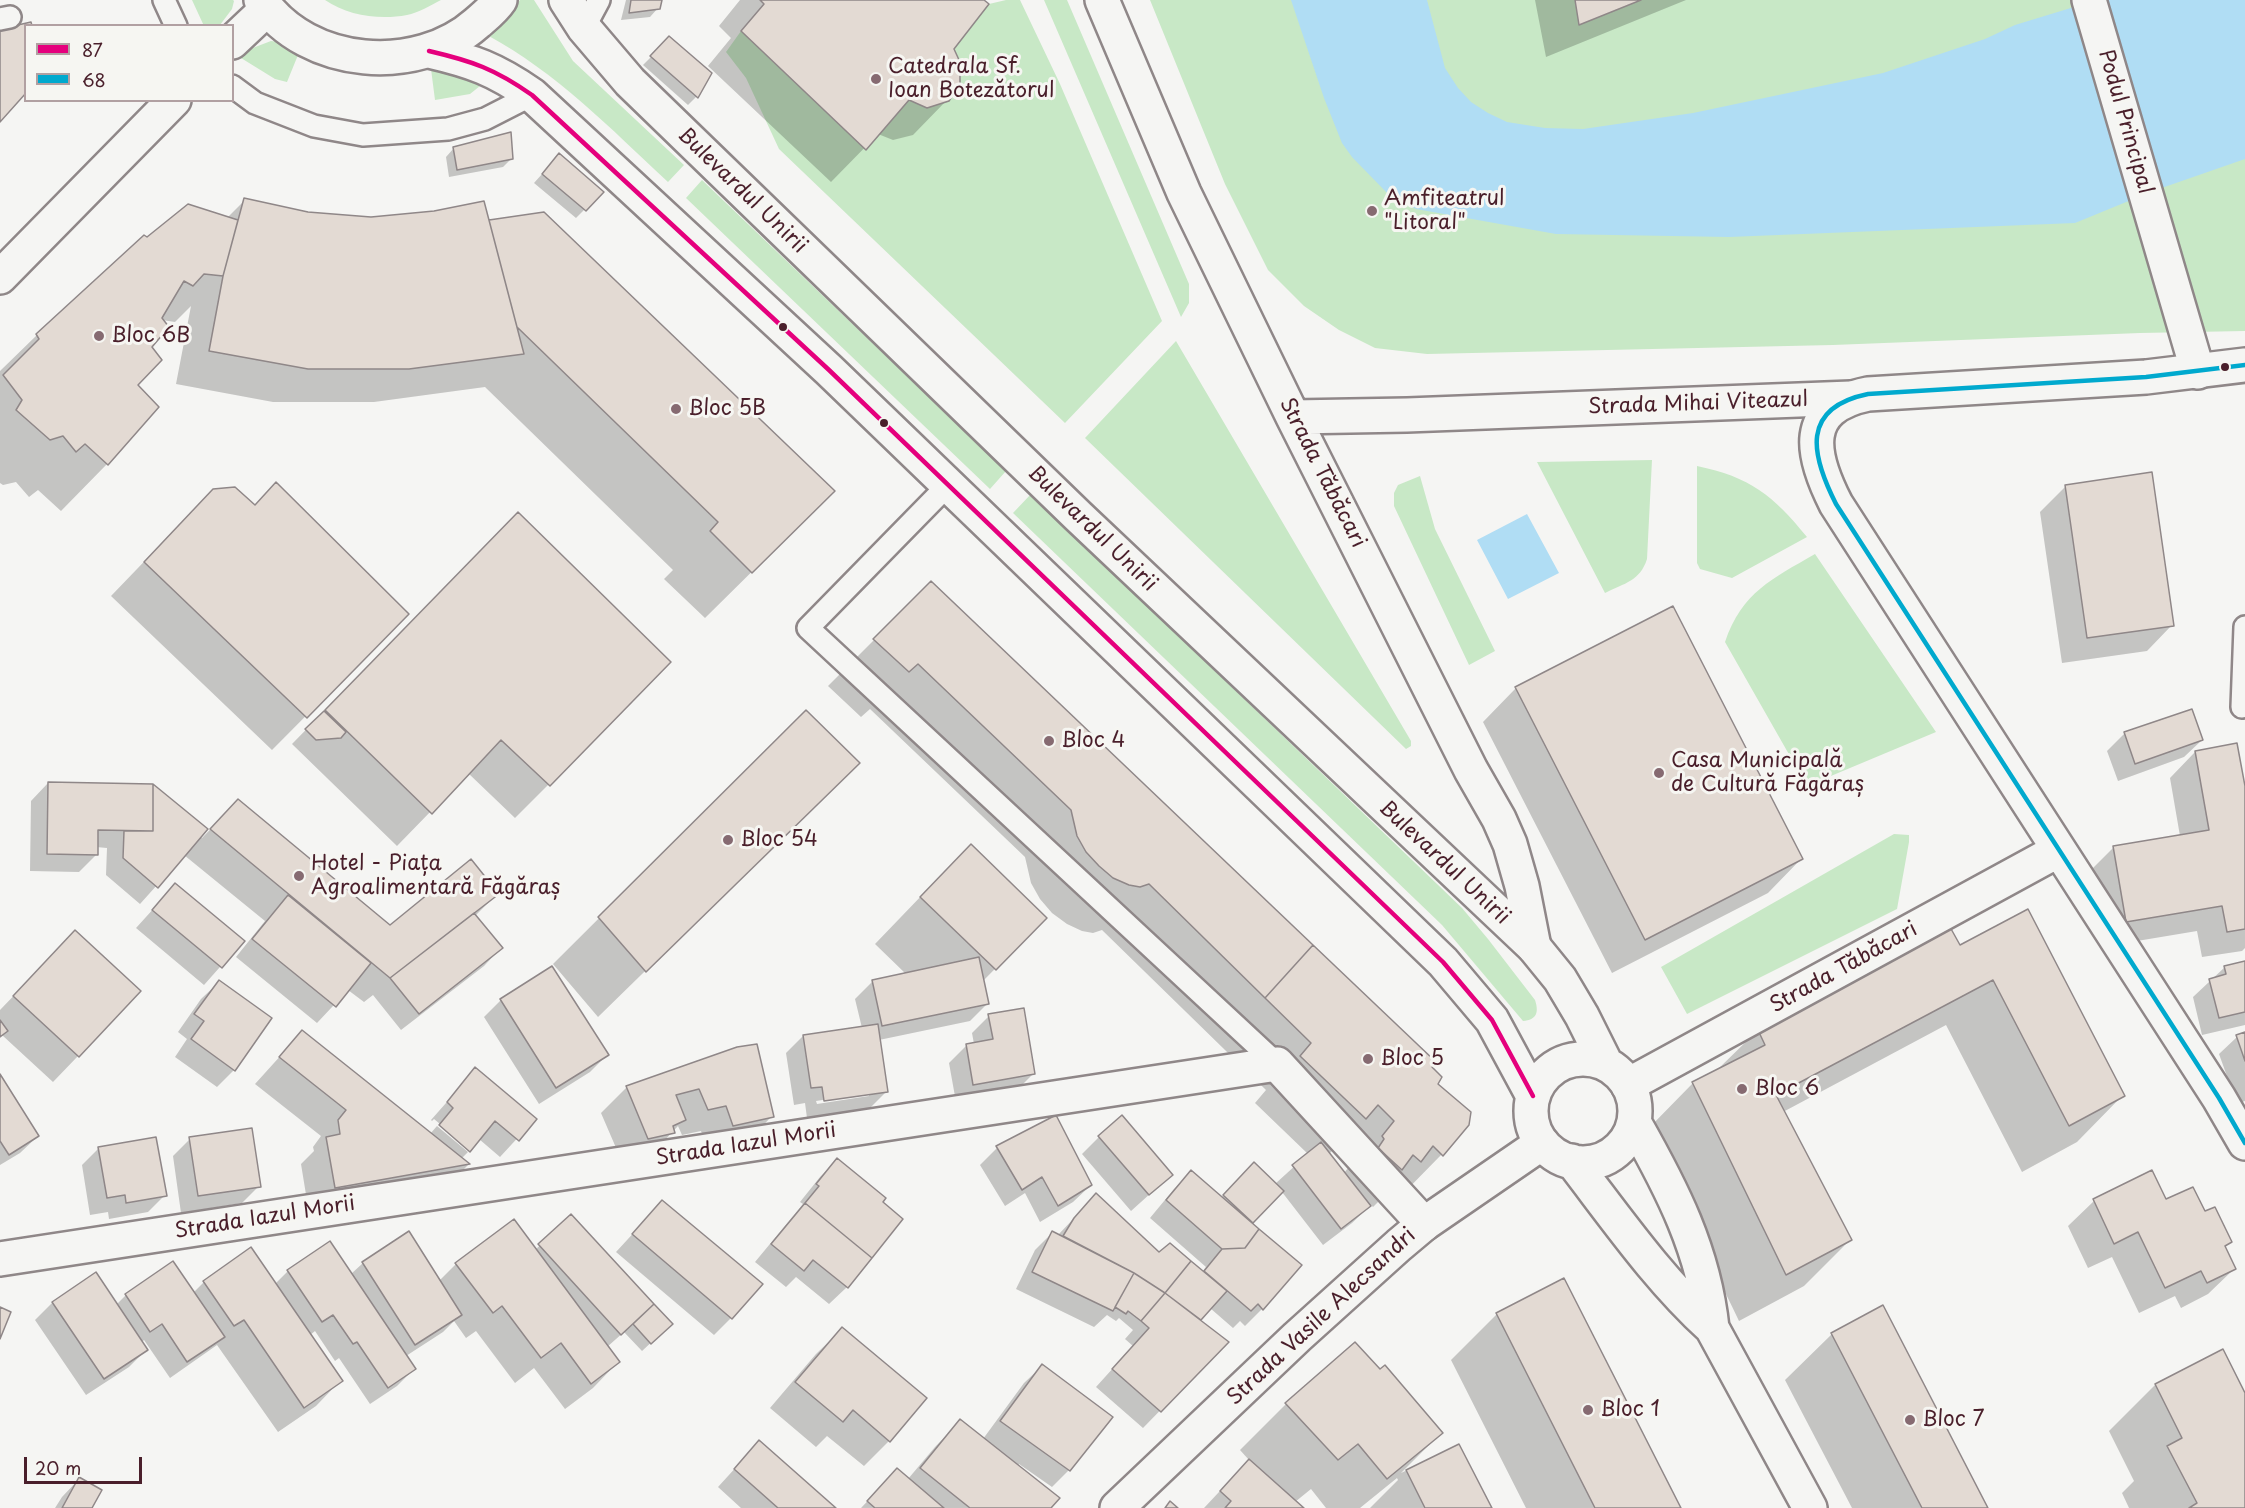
<!DOCTYPE html>
<html>
<head>
<meta charset="utf-8">
<style>
	body { margin:0 }
	#map { position:relative; width:2245px; height:1508px; overflow:hidden; background:#f5f5f3; font-family:"Playpen Sans",sans-serif }
	canvas { display:block }
	.legend { position:absolute; left:24px; top:24px; width:210px; height:78px; box-sizing:border-box; background:#f6f6f2; border:2px solid #b1a0a2; margin:0; padding:8px 10px; list-style:none; font-size:18px; color:#4a1f2b }
	.legend li { display:flex; align-items:center; gap:12px; height:30px }
	.legend b { width:30px; border:2px solid #b1a0a2 }
	.scale { position:absolute; left:24px; top:1457px; width:118px; height:27px; box-sizing:border-box; border:3px solid #4a1f2b; border-top:0; padding-left:8px; font-size:18px; line-height:21px; white-space:nowrap; color:#4a1f2b; -webkit-text-stroke:4px #f6f6f2; paint-order:stroke }
</style>
</head>
<body>
<div id="map">
<canvas width="2245" height="1508"></canvas>
<ul class="legend">
<li><b style="height:8px;background:#e5007d"></b>87</li>
<li><b style="height:8px;background:#00a9ce"></b>68</li>
</ul>
<div class="scale">20 m</div>
</div>
<script>
const c = document.querySelector('canvas').getContext('2d');
c.lineJoin = 'round';
function paint(path, color) { c.fillStyle = color; c.fill(path, 'evenodd'); }
function stroke(path, color, width, dash) { c.strokeStyle = color; c.lineWidth = width; c.lineCap = dash ? 'butt' : 'round'; c.setLineDash(dash || []); c.stroke(path); }
function label(font, color, halo, rows, align = 'center') {
  c.font = font + ' "Playpen Sans",sans-serif'; c.lineWidth = 6; c.setLineDash([]); c.textBaseline = 'middle'; c.strokeStyle = halo; c.fillStyle = color; for (const [text, x, y, turn = 0] of rows) {
    c.save(); c.translate(x, y); c.rotate((+turn || 0) * Math.PI / 180); c.textAlign = isNaN(turn) ? turn : align; if (halo) c.strokeText(text, 0, 0); c.fillText(text, 0, 0); c.restore();
  }
}
paint(new Path2D(`
	M192,0h41l1,1 -2,8 -12,16 -16,1z
	M325,0h116c-10,5 -23,13 -34,15 -27,5 -59,1 -82,-15z
	M520,0h14l39,61 111,104 -16,17c-57,-53 -112,-110 -181,-147z
	M1006,0h14l40,84 102,237 -97,102 -286,-274 -33,-71 -20,-26 15,-21 125,119 43,-50 18,8 22,-7c14,-21 16,-28 5,-52l35,-45z
	M1044,0h23l122,284v19l-8,14z
	M1150,0h1095v331l-105,2 -307,12 -406,9 -52,-6 -36,-18 -35,-24 -36,-36 -43,-86z
	M271,41l155,19 56,19 -2,7 -10,8 -35,6 -4,-31c-55,8 -80,6 -133,-14l-11,27 -12,-3 -34,-21 9,-9z
	M702,180l304,291 -16,18 -304,-291z
	M1176,341l235,400v5l-5,3 -321,-311z
	M1652,460l-5,99c-7,22 -22,24 -42,34l-68,-131z
	M1697,466c53,11 76,29 110,71l-75,41 -32,-9 -3,-6z
	M1420,476l15,53 60,122 -26,14 -75,-159v-13l4,-8z
	M1031,494l431,414 26,31 47,61c4,12 2,20 -12,21l-81,-96 -429,-412z
	M1815,554l121,178 -129,54 -82,-144c17,-50 47,-63 90,-88z
	M1894,834l15,1v7l-12,67 -210,105 -26,-47z`), '#c8e8c6');
paint(new Path2D(`
	M1291,0h136l18,68 13,20 13,14 17,11 19,9 38,6 38,1 110,-16 190,-40 102,-34 30,-14 82,-25h148v159l-92,32 -78,32 -346,14 -173,-3 -140,-25 -26,-13 -38,-39 -10,-14 -18,-45z
	M1527,514l32,59 -51,26 -31,-59z`), '#b0ddf4');
paint(new Path2D(`
	M626,0h34l-2,8 -8,9 -29,3z
	M740,0h242l-30,49 -5,51 -34,35 -20,5 -15,-6 -47,48 -123,-116 23,-28 -12,-12z
	M1535,0h151l-140,57z
	M670,38l40,35 -14,24 -8,8 -45,-40z
	M454,148l58,10 -9,9 -54,10 -3,-20z
	M551,164l51,28 -26,26 -42,-35z
	M245,200l63,14 63,5 117,3 55,-9 244,324 -82,81 -41,-39 9,-9 -188,-183 -111,15h-101l-97,-18 15,-78 -16,16 -13,-2 -26,65 21,22 -50,57 -46,47 -23,-21 -9,7 -13,-15 -13,3 -3,-2v-112l37,-36 110,-96 80,-21z
	M2066,486l106,139 -25,26 -85,12 -22,-151z
	M213,490l41,16 153,108 -135,136 -161,-154z
	M484,548l65,236 -34,34 -47,-45 -71,73 -105,-102z
	M931,583l499,484 6,18 6,69 -46,47 -9,-8 -14,14 -2,-2 -19,18 -29,22 -41,-53 -31,31 11,86 -17,17 -5,-5 -7,7 -23,-20 -11,13 28,21 -84,86 -47,-41 37,-41 -8,-7 8,-9 -14,-12 -3,3 -9,-6 -13,12 -78,-38 19,-39 17,-17 6,2 38,-40 63,59 43,18 4,-5 -56,-49 24,-29 17,-17 30,26 16,-17 38,3 33,-30 -53,-51 11,-13 -164,-160 -9,3 -11,-2 -15,-7 -15,-11 -12,-14 -9,-16 -6,-26 -155,-148 -9,8 -33,-31zM1332,1151l16,17 -4,5 -15,-19z
	M1516,688l285,171 -33,34 -156,80 -129,-251z
	M2191,710l11,30 -18,17 -66,24 -11,-30 17,-17z
	M806,712l5,97 -213,208 -45,-53z
	M2195,752l50,43v153l-3,3 -40,6 -5,-26 -96,16 -13,-74 26,-26 66,-11 -10,-58z
	M48,783l154,55 36,-37 152,126 107,-33 -22,22 26,32 -17,18 -83,64 -28,-35 -9,7 -16,-12 -31,33 -81,-66 29,-36 -81,-66 -44,49 -34,-29 1,-27 -11,-1v8l-17,17 -49,-1 1,-70z
	M175,885l68,56 -39,44 -68,-57z
	M925,892l120,26 -63,64 5,22 -17,17 -91,19 8,51 -18,18 -62,9 -2,-15 -11,2 -8,-52 17,-17 59,-8 -7,-29 18,-18 33,-7 -31,-30zM869,1093v3l-52,8 -1,-3z
	M75,932l3,124 -25,26 -51,-47 -2,2v-27z
	M1959,947l164,148 -46,47 -55,30 -76,-147 -163,87 67,128 -46,46 -65,35 -92,-191 46,-47 22,-11 43,-42z
	M2245,962v63l-43,10 -9,-38 32,-30z
	M219,982l15,88 -17,17 -42,-30 12,-18 -9,-7 23,-33z
	M501,1000l106,55 -17,17 -51,32 -55,-87z
	M989,1016l45,57 -18,18 -60,11 -7,-39 18,-18 7,-1 -2,-11z
	M302,1032l128,102 7,-8 31,26 -7,7 7,6 -25,25 -134,23 -8,-49 13,-13 -1,-4 8,-11 -66,-52z
	M2245,1034v67l-8,3 -18,-50 18,-17z
	M738,1049l34,67 -25,26 -39,9 -7,-20 -19,4 -4,-9 -31,33 -24,5 -22,-51 26,-26z
	M476,1069l59,50 -35,38 -21,-18 -9,10 -36,-30 -2,2 -1,-1z
	M0,1076l38,60 -18,17 -20,12z
	M1055,1117l36,68 -18,17 -33,20 -15,-29 -20,13 -25,-41 17,-17z
	M1099,1137l72,38 -40,36 -49,-57z
	M190,1139l69,47 -17,17 -61,10 -8,-57z
	M99,1148l66,47 -17,17 -39,7 -1,-7 -18,3 -8,-50z
	M837,1160l63,59 -53,68 -18,17 -33,-27 -10,10 -31,-25 48,-58 -3,-2 20,-25z
	M2152,1172l14,29 38,13 26,28 -6,6 10,21 -26,25 -27,14 -6,-12 -36,17 -27,-56 -24,11 -20,-42 26,-25z
	M662,1202l69,116 -17,17 -98,-83z
	M570,1217l101,107 -29,27 -18,-19 -17,15 11,15 -25,26 -28,21 -31,-41 -19,15 -39,-52 -10,7 -12,-17 -11,11 -37,24 8,13 -17,17 -27,18 -31,-46 -4,3 -20,-30 -5,4 31,45 -25,26 -38,26 -61,-87 -47,33 -26,-38 -3,3 5,7 -17,17 -43,28 -51,-75 17,-17 44,-29 20,31 10,-10 67,-2 11,-11 47,-32 24,34 13,-13 63,3 12,-11 76,18 17,-17 79,-14z
	M1497,1314l182,194h-153l-75,-148z
	M842,1329l47,112 -25,25 -37,-30 -11,11 -46,-39 46,-54z
	M1832,1334l155,174h-135l-67,-128z
	M2222,1351l23,46v111h-116l-7,-15 12,-12 -25,-50 46,-46z
	M1042,1366l27,104 -17,17 -33,-23 -1,2 31,42h-188l19,-20 28,-9 27,-32 25,-26 23,18 41,-56z
	M1286,1404l155,29 -40,40 58,-27 31,62h-120l28,-28 -1,-2 -37,30h-34l-15,-19 -16,13 7,6h-98l45,-48 -9,-10z
	M759,1442l74,66h-92l-23,-21z
	M79,1479l11,29h-35l7,-11z`), '#0003');
const building = new Path2D(`
	M631,0h31l-2,9 -31,4z
	M760,0h224l5,4 -35,45 6,13v22l-11,17 -22,7 -18,-8 -43,50 -125,-119 23,-27z
	M1575,0h66l-62,25z
	M31,22l1,4h-6v67l-26,29v-93z
	M669,36l43,37 -14,25 -48,-42z
	M511,132l2,27 -56,11 -4,-23z
	M559,153l45,39 -18,19 -44,-37z
	M244,198l64,14 63,5 63,-6 50,-10 40,153 -115,15h-101l-99,-18 14,-75z
	M188,204l50,16 -15,56 -19,-2 -11,12 -9,-5 -22,37 7,9 -17,20 10,13 -24,25 21,22 -51,58 -23,-21 -9,8 -13,-16 -13,4 -34,-30 6,-10 -19,-25 36,-36 -3,-5 108,-99 3,2z
	M544,212l291,279 -83,82 -42,-42 8,-9 -201,-195 -28,-107z
	M2152,472l22,154 -87,12 -22,-153z
	M276,482l133,132 -102,104 -163,-156 69,-73 22,-2 20,18z
	M518,512l153,150 -121,124 -49,-46 -69,74 -107,-104z
	M931,581l382,364 -48,53 -116,-114 -9,3 -11,-2 -16,-7 -14,-12 -13,-14 -9,-16 -6,-26 -153,-146 -9,8 -36,-33z
	M1673,606l130,253 -158,81 -130,-253z
	M2192,709l11,31 -68,24 -11,-32z
	M806,710l54,53 -214,209 -48,-55z
	M324,711l22,21 -5,6 -25,2 -11,-11z
	M2237,743l8,43v143l-18,3 -5,-26 -96,16 -13,-76 96,-16 -14,-79z
	M48,782l105,2v47l-55,-1v25l-51,-1z
	M153,784l55,45 -50,59 -35,-30 1,-27h29z
	M238,799l152,126 81,-66 28,35 -109,84 -180,-149z
	M971,844l76,74 -51,52 -76,-73z
	M175,883l70,58 -23,27 -70,-58z
	M288,895l83,68 -35,44 -84,-68z
	M2028,909l97,187 -56,30 -76,-146 -217,115 76,145 -66,35 -94,-193 73,-37 -8,-17 193,-101 10,18z
	M474,913l29,35 -84,66 -29,-36z
	M75,930l66,61 -62,66 -66,-61z
	M1313,945l123,117 -4,5 10,10 -4,7 33,28 -2,13 -26,31 -10,-10 -12,16 -8,-7 -11,15 -24,-22 6,-9 -2,-3 12,-15 -16,-16 -12,14 -66,-63 11,-13 -46,-45z
	M979,957l10,47 -107,22 -10,-46z
	M2245,961v51l-26,6 -10,-39 17,-5 -2,-8z
	M552,966l57,89 -53,33 -56,-89z
	M219,980l53,38 -37,53 -44,-32 13,-18 -10,-7z
	M1024,1008l11,66 -62,11 -7,-41 27,-5 -5,-25z
	M0,1020l8,11 -8,6z
	M878,1024l10,68 -64,9 -2,-14 -11,1 -8,-53z
	M302,1030l168,134 -135,24 -9,-51 14,-3 -2,-14 8,-10 -67,-53z
	M2245,1032v29l-9,-26z
	M757,1044l17,73 -41,9 -7,-20 -18,4 -9,-21 -23,6 10,25 -13,6 2,7 -27,6 -22,-53 111,-39z
	M475,1067l62,52 -18,22 -24,-20 -25,31 -31,-27 14,-17 -6,-6z
	M0,1074l39,62 -30,19 -9,-14z
	M1056,1115l36,70 -34,21 -16,-29 -20,13 -26,-44z
	M1122,1115l51,60 -24,20 -51,-59z
	M252,1128l9,59 -63,9 -9,-59z
	M156,1137l11,59 -41,7 -1,-8 -18,3 -9,-51z
	M1321,1142l50,64 -30,23 -49,-64z
	M837,1158l49,40 -3,4 20,17 -31,39 -67,-55 14,-17 -3,-2z
	M1254,1162l30,29 -31,32 -30,-28z
	M1191,1170l68,59 -14,19 -23,1 -56,-49z
	M2152,1170l14,29 27,-12 12,24 10,-4 17,35 -7,4 11,23 -29,14 -6,-12 -36,17 -27,-56 -24,12 -21,-45z
	M1096,1193l63,59 11,-9 21,18 -26,32 -31,-20 -71,-37 11,-18z
	M662,1200l101,84 -31,35 -100,-85z
	M805,1203l67,55 -24,30 -35,-28 -9,11 -33,-27z
	M571,1214l83,90 -33,31 -83,-91z
	M514,1219l106,143 -29,22 -30,-41 -20,15 -39,-52 -9,7 -38,-50z
	M1259,1229l43,36 -39,45 -5,-6 -7,7 -47,-40 18,-22 23,-1z
	M409,1231l53,84 -47,30 -53,-83z
	M1052,1231l82,42 -21,38 -81,-39z
	M330,1241l86,128 -28,19 -31,-46 -4,2 -20,-29 -11,7 -35,-52z
	M251,1247l92,134 -39,27 -60,-88 -10,6 -31,-45z
	M173,1261l52,76 -38,25 -25,-38 -12,8 -25,-38z
	M1191,1261l36,30 -26,29 -36,-27z
	M96,1272l52,78 -44,29 -52,-77z
	M1134,1273l31,20 -24,28 -13,-10 -2,3 -11,-7z
	M1564,1278l117,230h-86l-99,-195z
	M1165,1293l64,49 -68,70 -49,-43 37,-41 -8,-7z
	M654,1304l19,20 -22,20 -18,-20z
	M1883,1305l105,203h-66l-91,-175z
	M0,1307l11,5 -11,27z
	M842,1327l85,71 -37,44 -37,-32 -10,12 -48,-40z
	M1355,1342l25,27 5,-4 58,68 -56,46 -29,-35 -20,16 -53,-57z
	M2223,1349l22,44v115h-56l8,-5 -30,-57 15,-8 -27,-54z
	M1042,1364l71,53 -43,54 -70,-50z
	M960,1419l100,79 -9,10h-81l-50,-40z
	M759,1440l77,68h-58l-44,-39z
	M1459,1444l33,64h-67l-19,-38z
	M1249,1459l55,49h-79l6,-7 -11,-10z
	M897,1468l47,40h-69l-8,-7z
	M79,1477l23,13 -10,18h-30z
	M1170,1501l8,7h-13z`);
paint(building, '#e3dad3');
stroke(building, '#8f8788', 1.5);
const lane = new Path2D(`
	M164,0l12,26
	M0,19l10,-2
	M584,28l15,-28
	M232,86l23,17 59,23 49,9 85,-6 37,-10 47,-24
	M948,485l-140,143 469,436
	M2242,707l3,-80`);
const street = new Path2D(`
	M1102,0l82,193 109,224 178,353 28,49 11,25 12,42 12,61
	M2089,0l109,372
	M1293,417l114,-2 444,-17
	M0,1259l1277,-195 147,160`);
const secondary = new Path2D(`
	M232,42l35,-33
	M0,277l174,-177
	M2245,365l-99,12 -278,17c-68,14 -57,61 -32,110l383,594 26,45
	M1628,1085l431,-235
	M1117,1508l180,-171 102,-92 25,-21 118,-81`);
const primary = new Path2D(`
	M261,0c47,68 156,76 216,23 8,-7 17,-14 23,-23
	M566,0l18,28 46,54 448,434 456,431 26,32 22,37 24,48
	M429,51c43,10 66,18 103,44l297,275 614,592 49,58 41,76
	M1531 1111a52 52 0 1 1 104 0a52 52 0 1 1-104 0Z
	M1634,1122c38,67 70,129 78,206
	M1572,1161c44,57 86,118 140,167l98,180`);
stroke(lane, '#8f8788', 26);
stroke(street, '#8f8788', 38);
stroke(secondary, '#8f8788', 38);
stroke(primary, '#8f8788', 38);
stroke(lane, '#f5f5f3', 21);
stroke(street, '#f5f5f3', 33);
stroke(secondary, '#f5f5f3', 33);
stroke(primary, '#f5f5f3', 33);
stroke(new Path2D(`
	M429,51c43,10 66,18 103,44l297,275 614,592 49,58 41,76`), '#e5007d', 4.5);
stroke(new Path2D(`
	M2245,365l-99,12 -278,17c-68,14 -57,61 -32,110l383,594 26,45`), '#00a9ce', 4.5);
for (const [x, y, r, color] of [
	[876,79,6,"#866a71"],
	[1372,211,6,"#866a71"],
	[783,327,5,"#4a1f2b"],
	[99,336,6,"#866a71"],
	[2225,367,5,"#4a1f2b"],
	[676,409,6,"#866a71"],
	[884,423,5,"#4a1f2b"],
	[1049,741,6,"#866a71"],
	[1659,773,6,"#866a71"],
	[728,840,6,"#866a71"],
	[299,876,6,"#866a71"],
	[1368,1059,6,"#866a71"],
	[1742,1089,6,"#866a71"],
	[1588,1410,6,"#866a71"],
	[1910,1420,6,"#866a71"]
]) { const dot = new Path2D(); dot.arc(x, y, r, 0, 2 * Math.PI); c.fillStyle = color; c.fill(dot); stroke(dot, '#f6f6f2', 2); }
label('21px', '#4a1f2b', '#f6f6f2', [
	["Catedrala Sf.",888,67],
	["Ioan Botezătorul",888,91],
	["Amfiteatrul",1384,199],
	["\"Litoral\"",1384,223],
	["Bloc 6B",111,336],
	["Bloc 5B",688,409],
	["Bloc 4",1061,741],
	["Casa Municipală",1671,761],
	["de Cultură Făgăraș",1671,785],
	["Bloc 54",740,840],
	["Hotel - Piața",311,864],
	["Agroalimentară Făgăraș",311,888],
	["Bloc 5",1380,1059],
	["Bloc 6",1754,1089],
	["Bloc 1",1600,1410],
	["Bloc 7",1922,1420]
], 'left');
label('21px', '#4a1f2b', '#f6f6f2', [
	["Podul Principal",2125,122,74],
	["Bulevardul Unirii",742,191,44],
	["Strada Mihai Viteazul",1698,404,-2],
	["Strada Tăbăcari",1322,473,63],
	["Bulevardul Unirii",1092,529,44],
	["Bulevardul Unirii",1444,863,43],
	["Strada Tăbăcari",1844,968,-29],
	["Strada Iazul Morii",746,1145,-9],
	["Strada Iazul Morii",265,1218,-9],
	["Strada Vasile Alecsandri",1322,1317,-43]
]);
</script>
</body>
</html>
